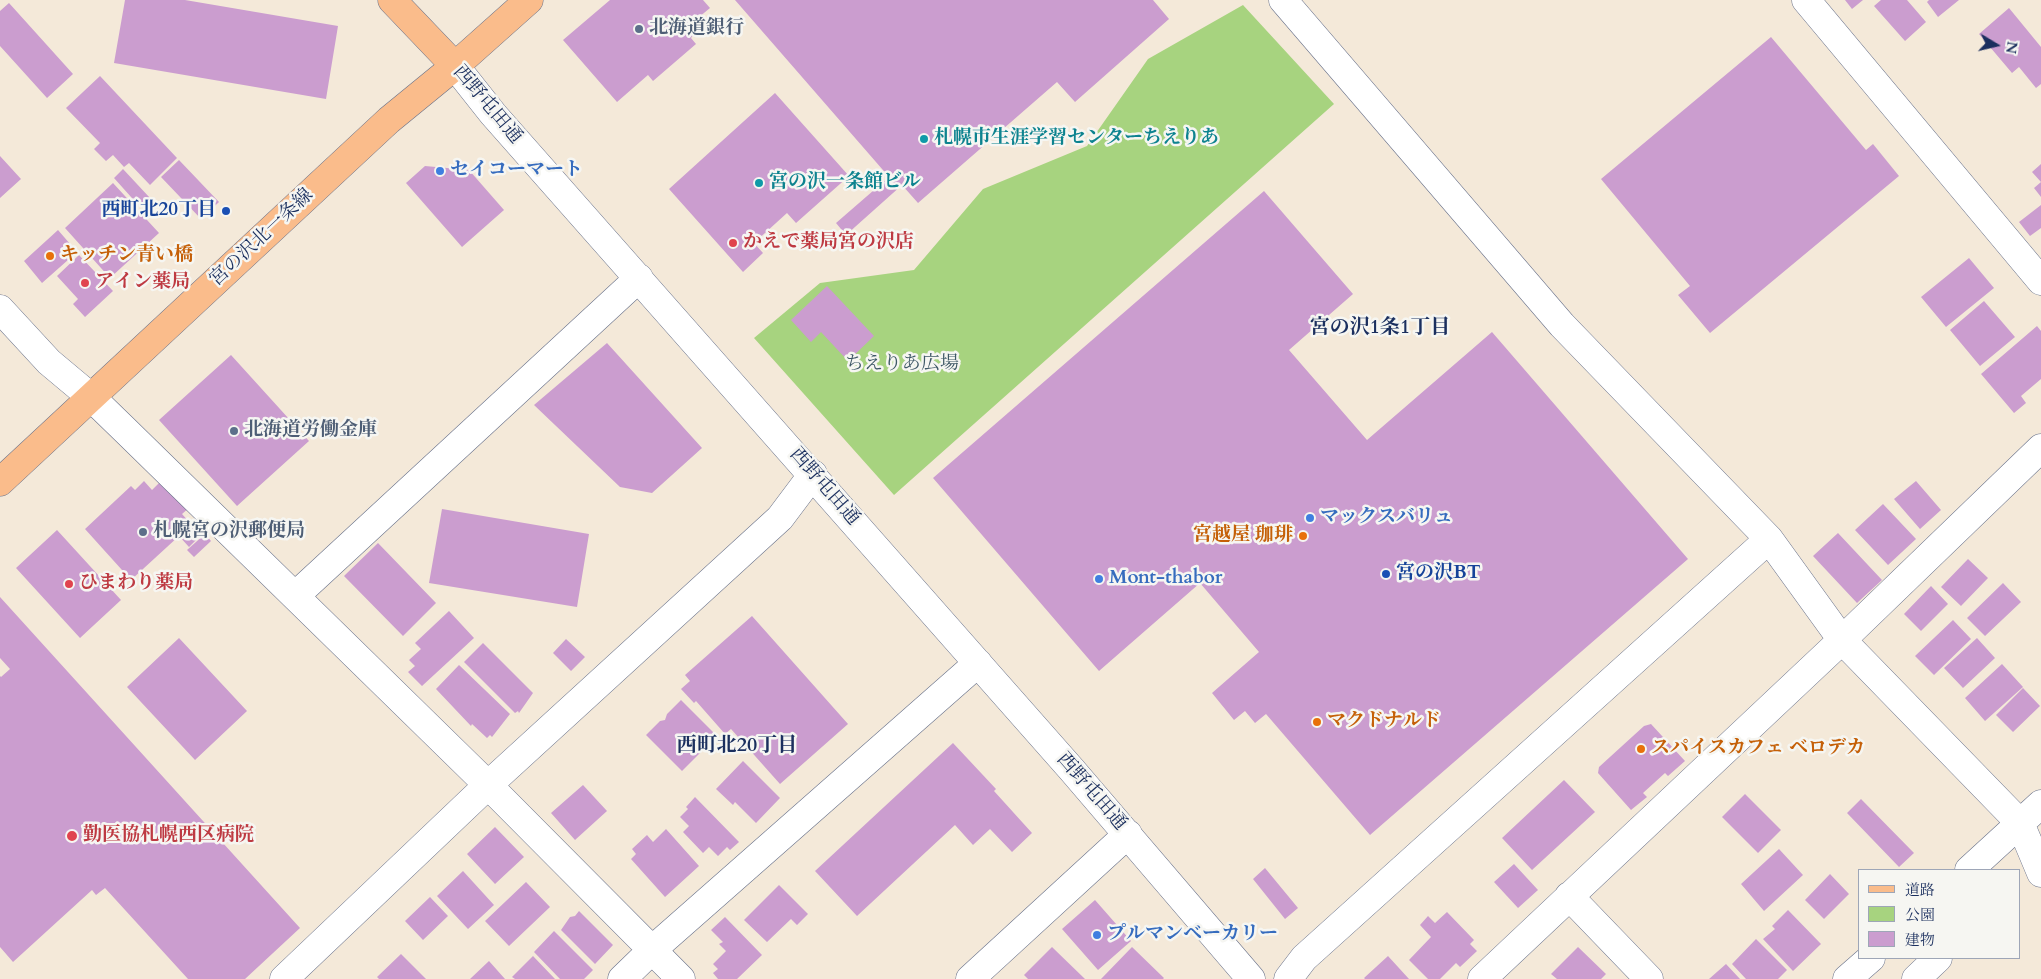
<!DOCTYPE html>
<html>
<head>
<meta charset="utf-8">
<style>
	body { margin:0 }
	#map { position:relative; width:2041px; height:979px; overflow:hidden; background:#f4e9d9; font-family:Cardo,"Noto Serif JP",serif }
	canvas { display:block }
	.legend { position:absolute; left:1858px; top:869px; width:162px; height:90px; box-sizing:border-box; background:#f6f6f2; border:1px solid #9ea6b7; margin:0; padding:6px 9px; list-style:none; font-size:15px; color:#1b2f5e }
	.legend li { display:flex; align-items:center; gap:10px; height:25px }
	.legend b { width:25px; border:1px solid #9ea6b7 }
	.north { position:absolute; left:1971px; top:20px; width:50px; height:50px; -webkit-text-stroke:4px #f6f6f2; paint-order:stroke; rotate:99deg; font-size:14px; font-weight:700; line-height:20px; text-align:center; color:#1b2f5e }
	.north::after { content:''; display:block; margin:auto; width:18px; height:22px; background:#1b2f5e; clip-path:polygon(50% 0,100% 100%,50% 72%,0 100%) }
</style>
</head>
<body>
<div id="map">
<canvas width="2041" height="979"></canvas>
<ul class="legend">
<li><b style="height:6px;background:#fabc8b"></b>道路</li>
<li><b style="height:14px;background:#a7d37f"></b>公園</li>
<li><b style="height:14px;background:#cb9dcf"></b>建物</li>
</ul>
<div class="north">N</div>
</div>
<script>
const c = document.querySelector('canvas').getContext('2d');
c.lineJoin = 'round';
function paint(path, color) { c.fillStyle = color; c.fill(path, 'evenodd'); }
function stroke(path, color, width, dash) { c.strokeStyle = color; c.lineWidth = width; c.lineCap = dash ? 'butt' : 'round'; c.setLineDash(dash || []); c.stroke(path); }
function label(font, color, halo, rows, align = 'center') {
  c.font = font + ' Cardo,"Noto Serif JP",serif'; c.lineWidth = 5; c.setLineDash([]); c.textBaseline = 'middle'; c.strokeStyle = halo; c.fillStyle = color; for (const [text, x, y, turn = 0] of rows) {
    c.save(); c.translate(x, y); c.rotate((+turn || 0) * Math.PI / 180); c.textAlign = isNaN(turn) ? turn : align; if (halo) c.strokeText(text, 0, 0); c.fillText(text, 0, 0); c.restore();
  }
}
paint(new Path2D(`
	M1243,5l91,99 -440,391 -140,-157 66,-55 94,-13 69,-81 104,-43 61,-87z`), '#a7d37f');
paint(new Path2D(`
	M125,0h60l153,26 -12,73 -212,-36z
	M610,0h93l7,8 -23,19 6,8 -2,3 5,6 -43,37 -5,-6 -31,27 -54,-62z
	M735,0h418l16,19 -94,83 -18,-20 -139,121 -16,-18 -56,50 -10,-12 53,-46z
	M1845,0h18l-11,9z
	M1881,0h26l19,22 -21,19 -31,-35z
	M1929,0h30l-21,17 -11,-15z
	M9,3l64,71 -26,24 -47,-52v-35z
	M2009,8l32,39v37l-5,4 -17,-21 -7,6 -33,-39z
	M1771,37l95,113 7,-6 26,32 -189,157 -32,-38 12,-9 -89,-107z
	M100,76l77,82 -27,27 -21,-22 -5,4 -11,-12 -7,6 -12,-12 6,-6 -34,-35z
	M775,93l74,83 -53,47 -9,-10 -33,30 9,10 -20,19 -74,-83z
	M0,156l21,23 -21,19z
	M179,160l40,42 -18,17 -40,-42z
	M2041,164v33l-7,-9 7,-6 -9,-10z
	M425,166l44,4 35,40 -42,37 -56,-64z
	M123,169l27,29 -10,9 -26,-29z
	M113,183l46,50 -49,45 -45,-50z
	M1264,191l89,103 -64,56 78,90 125,-108 196,227 -318,276 -104,-121 -11,9 -10,-12 -11,9 -22,-27 47,-41 -59,-69 -101,88 -166,-193z
	M2041,205v23l-11,8 -11,-14z
	M58,230l19,22 -35,31 -18,-22z
	M79,255l34,36 -28,26 -12,-13 5,-5 -21,-23z
	M1969,258l25,30 -48,39 -25,-30z
	M827,286l47,50 -26,25 -27,-29 -10,10 -20,-22z
	M1984,301l31,36 -35,29 -30,-36z
	M2037,326l4,5v48l-20,17 5,7 -12,10 -33,-39z
	M607,343l95,105 -50,45 -32,-6 -86,-82z
	M231,355l78,86 -72,65 -78,-86z
	M144,481l8,9 9,-9 29,26 -8,7 19,21 -12,12 -10,-11 -48,44 -46,-51 46,-43 4,4z
	M1916,481l25,29 -21,19 -26,-30z
	M1883,504l33,35 -28,26 -33,-35z
	M442,509l147,25 -12,73 -148,-24z
	M57,530l64,70 -41,38 -64,-70z
	M1838,533l44,47 -25,23 -44,-47z
	M205,534l6,7 -17,16 -7,-7z
	M378,543l58,60 -33,33 -59,-60z
	M1968,559l20,19 -27,28 -20,-19z
	M2003,583l18,19 -36,34 -18,-18z
	M1931,586l17,18 -27,27 -17,-17z
	M0,597l300,331 -55,51h-57l-83,-91 -9,7 -4,-5 -79,72 -13,-15v-271l1,1 9,-8 -10,-11z
	M449,611l25,27 -52,48 -14,-14 7,-6 -6,-6 12,-11 -6,-6z
	M752,616l96,108 -68,60 -49,-55 -6,5 -29,-33 -2,2 -13,-14 9,-8 -5,-6z
	M1953,620l18,19 -37,36 -19,-19z
	M179,638l68,73 -52,49 -68,-73z
	M1977,638l18,20 -32,30 -19,-20z
	M566,639l19,18 -14,14 -18,-18z
	M483,643l50,50 -14,20 -1,-2 -3,2 -51,-51z
	M2002,664l21,23 -38,34 -20,-23z
	M459,665l51,49 -18,23 -2,-2 -3,3 -15,-14 -1,2 -35,-37z
	M2023,688l17,18 -27,26 -17,-17z
	M681,700l36,36 -35,35 -36,-36 14,-14 5,-1 2,-6z
	M1651,724l34,37 -17,15 -3,-3 -22,20 4,4 -16,13 -33,-37 1,-6 45,-41z
	M953,743l43,46 -2,2 38,42 -20,19 -22,-23 -17,16 -18,-20 -98,91 -42,-45z
	M743,761l37,37 -24,25 -21,-21 -2,3 -17,-16z
	M1564,780l31,32 -63,58 -30,-32z
	M583,785l24,26 -32,29 -24,-27z
	M1745,794l36,36 -23,23 -36,-36z
	M695,797l44,45 -9,8 -3,-3 -9,9 -9,-9 -6,6 -20,-21 6,-6 -9,-9 8,-8 -2,-2z
	M1861,799l53,54 -15,14 -52,-54z
	M495,827l29,30 -29,27 -28,-30z
	M666,829l33,37 -34,31 -34,-38 5,-5 -4,-5 15,-14 6,7z
	M1779,849l24,26 -39,36 -23,-27z
	M1514,864l24,26 -20,18 -24,-26z
	M1265,868l33,40 -13,11 -32,-40z
	M463,871l31,34 -26,24 -31,-33z
	M1830,874l19,20 -25,25 -19,-19z
	M526,882l24,25 -41,39 -24,-25z
	M779,885l29,29 -11,11 -6,-6 -24,23 -23,-22z
	M430,897l18,19 -25,24 -18,-19z
	M1095,900l36,41 -33,29 -36,-41z
	M1788,910l33,34 -28,27 -30,-32 12,-10 -3,-3z
	M579,911l34,34 -18,19 -34,-34 9,-13 5,-1z
	M1447,912l27,28 -4,4 7,7 -17,16 -4,-4 -16,16h-12l-19,-19 22,-23 -11,-12 8,-9 7,7z
	M725,917l37,38 -25,24h-19l-5,-6 5,-4 -5,-5 13,-13 -7,-7 4,-2 -12,-12z
	M554,931l39,39 -9,9h-24l-26,-27z
	M1756,939l31,31 -9,9h-32l-14,-15z
	M1052,947l33,32h-57l-4,-4z
	M1132,947l32,31 -1,1h-62z
	M1578,947l28,27 -5,5h-44l-6,-5z
	M401,954l25,25h-47l-2,-2z
	M533,956l22,23h-40l-3,-2z
	M1388,956l21,23h-44l-1,-1z
	M489,961l16,18h-35z
	M1726,964l14,15h-31z`), '#cb9dcf');
const minor = new Path2D(`
	M1283,0l279,325 207,214 73,101 178,183 21,50
	M1806,0l235,281
	M455,66l38,48 579,656 179,209
	M0,309l49,53 43,36 34,33 362,354 193,194
	M295,596l344,-318
	M1969,870l72,-66
	M1569,896l80,83
	M284,979l204,-194 292,-267 33,-44
	M622,979l30,-29 326,-287
	M970,979l158,-145
	M1288,979l16,-21 465,-419
	M1482,979l360,-339 199,-192
	M1847,979l24,-21
	M1916,979l22,-21`);
const major = new Path2D(`
	M392,0l63,66
	M0,482l389,-362 66,-54 74,-66`);
stroke(minor, '#677089', 29);
stroke(major, '#677089', 29);
stroke(minor, '#fff', 28);
stroke(major, '#fabc8b', 28);
for (const [x, y, r, color] of [
	[639,29,5,"#5c6f8a"],
	[924,139,5,"#0f9aa8"],
	[440,171,5,"#3f7fe0"],
	[759,183,5,"#0f9aa8"],
	[226,211,5,"#1a4fb4"],
	[733,243,5,"#e0444e"],
	[50,256,5,"#e8710a"],
	[85,283,5,"#e0444e"],
	[234,431,5,"#5c6f8a"],
	[1310,518,5,"#3f7fe0"],
	[143,532,5,"#5c6f8a"],
	[1303,536,5,"#e8710a"],
	[1386,574,5,"#1a4fb4"],
	[1099,579,5,"#3f7fe0"],
	[69,584,5,"#e0444e"],
	[1317,722,5,"#e8710a"],
	[1641,749,5,"#e8710a"],
	[72,836,6,"#e0444e"],
	[1097,935,5,"#3f7fe0"]
]) { const dot = new Path2D(); dot.arc(x, y, r, 0, 2 * Math.PI); c.fillStyle = color; c.fill(dot); stroke(dot, '#f6f6f2', 2); }
label('bold 19px', '#4e5e75', '#f6f6f2', [
	["北海道銀行",649,29],
	["北海道労働金庫",244,431],
	["札幌宮の沢郵便局",153,532]
], 'left');
label('19px', '#1b2f5e', '#f6f6f2', [
	["西野屯田通",487,105,50],
	["宮の沢北一条線",262,238,-43],
	["西野屯田通",824,487,49],
	["西野屯田通",1091,792,49]
]);
label('bold 19px', '#0d838f', '#f6f6f2', [
	["札幌市生涯学習センターちえりあ",934,139],
	["宮の沢一条館ビル",769,183]
], 'left');
label('bold 19px', '#366cbe', '#f6f6f2', [
	["セイコーマート",450,171],
	["マックスバリュ",1320,518],
	["Mont-thabor",1109,579],
	["プルマンベーカリー",1107,935]
], 'left');
label('bold 19px', '#164399', '#f6f6f2', [
	["西町北20丁目",216,211],
	["宮の沢BT",1396,574,"left"]
], 'right');
label('bold 19px', '#be3a42', '#f6f6f2', [
	["かえで薬局宮の沢店",743,243],
	["アイン薬局",95,283],
	["ひまわり薬局",79,584],
	["勤医協札幌西区病院",83,836]
], 'left');
label('bold 19px', '#c56008', '#f6f6f2', [
	["キッチン青い橋",60,256],
	["宮越屋 珈琲",1293,536,"right"],
	["マクドナルド",1327,722],
	["スパイスカフェ ベロデカ",1651,749]
], 'left');
label('19px', '#3e5866', '#f6f6f2', [
	["ちえりあ広場",902,365]
]);
label('bold 20px', '#1b2f5e', '#f6f6f2', [
	["宮の沢1条1丁目",1380,328],
	["西町北20丁目",737,746]
]);
</script>
</body>
</html>
